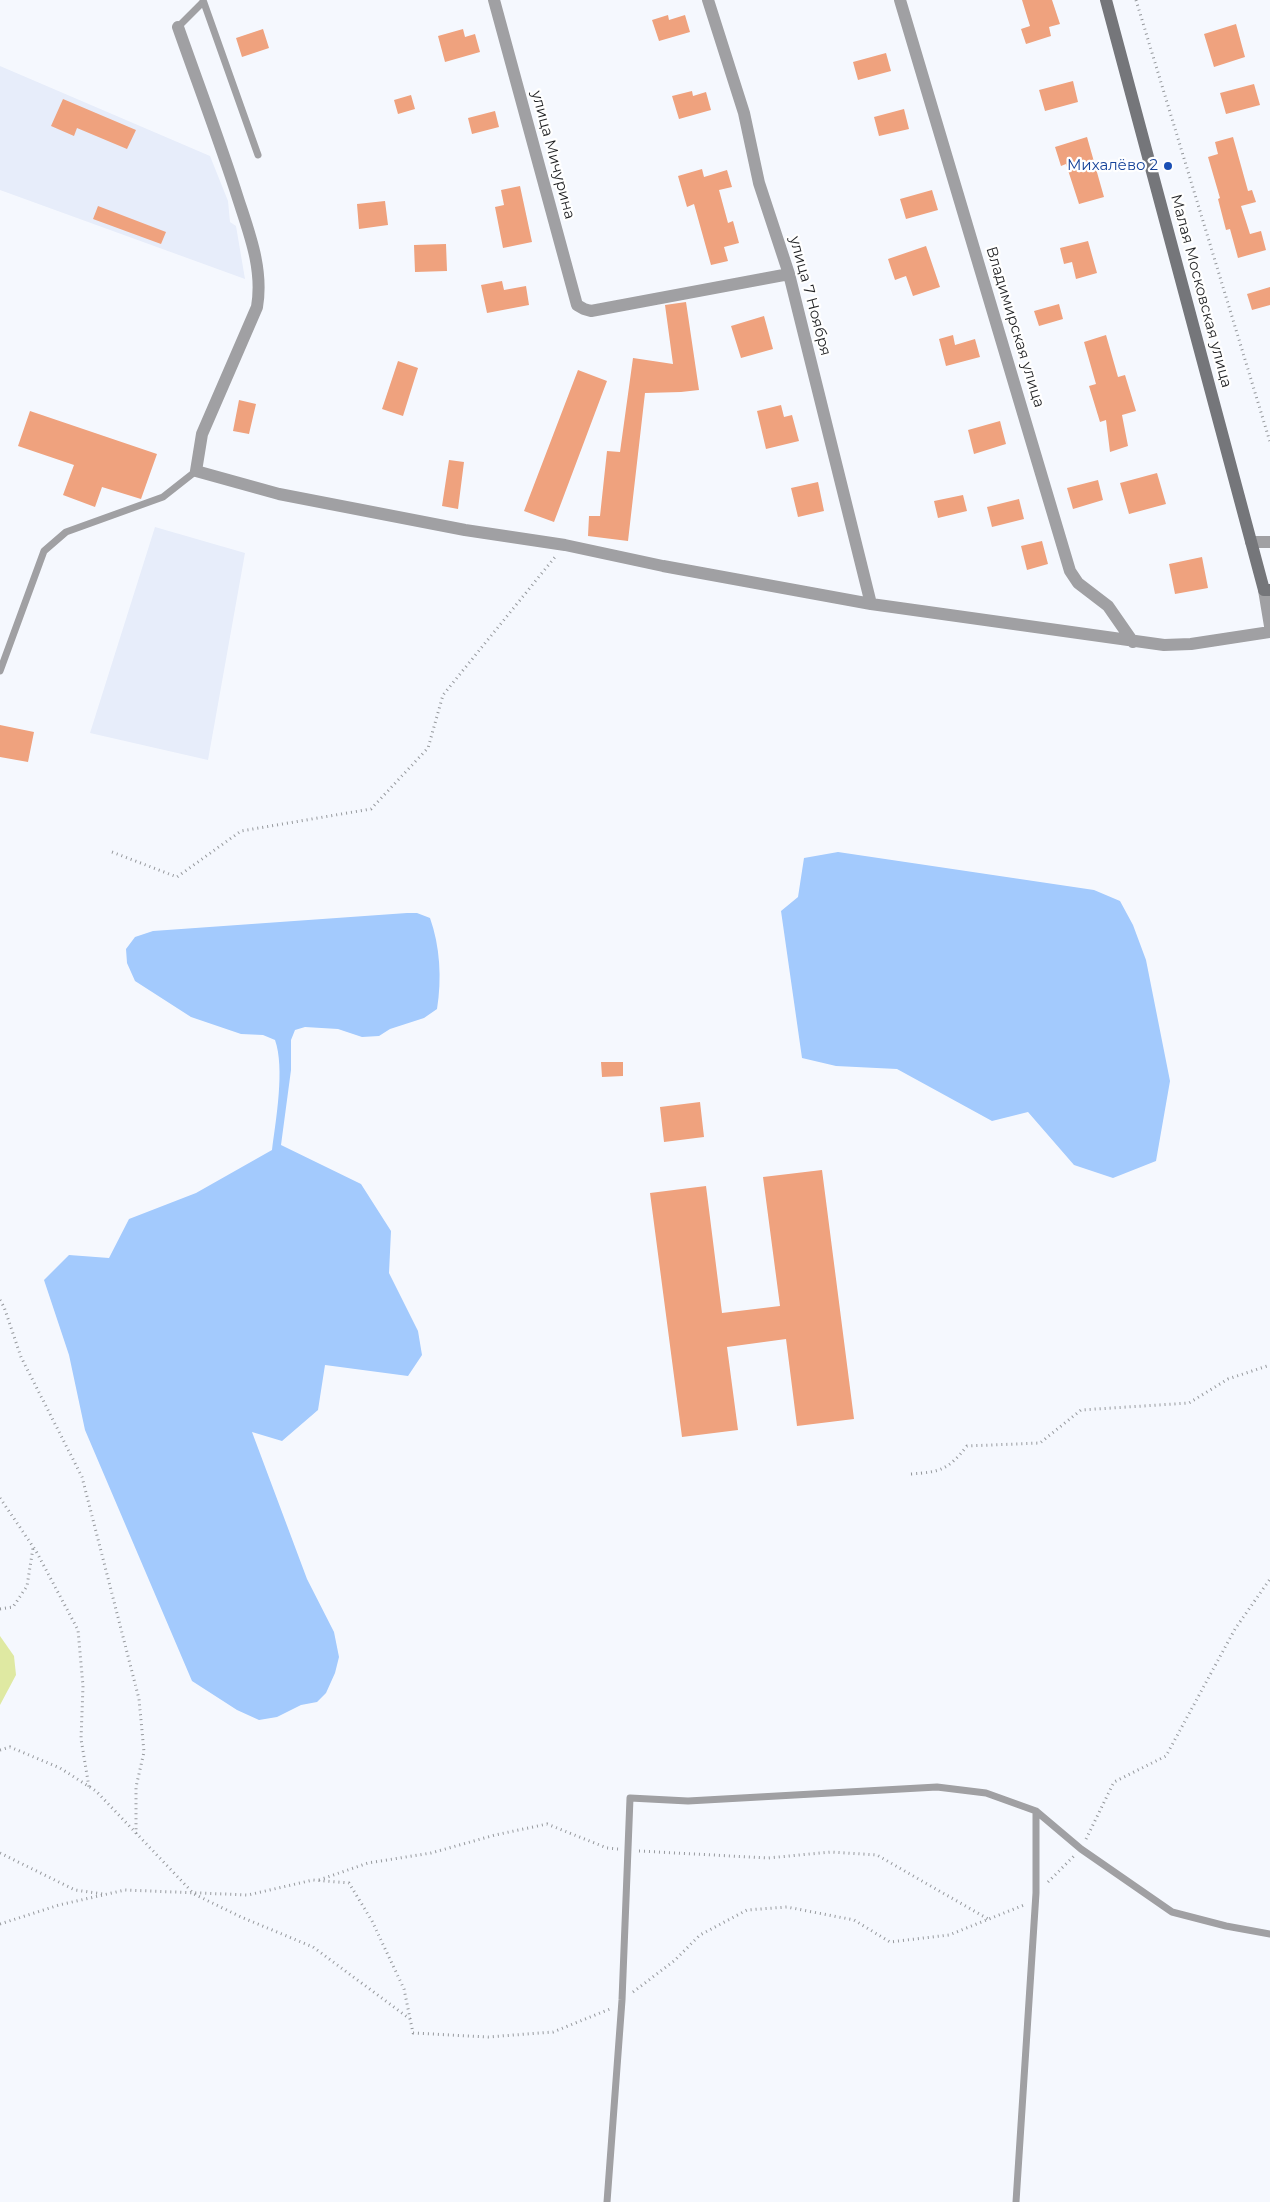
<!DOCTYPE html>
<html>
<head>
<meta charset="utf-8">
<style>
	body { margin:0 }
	canvas { display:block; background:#f5f8fe }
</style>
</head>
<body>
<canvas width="1270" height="2202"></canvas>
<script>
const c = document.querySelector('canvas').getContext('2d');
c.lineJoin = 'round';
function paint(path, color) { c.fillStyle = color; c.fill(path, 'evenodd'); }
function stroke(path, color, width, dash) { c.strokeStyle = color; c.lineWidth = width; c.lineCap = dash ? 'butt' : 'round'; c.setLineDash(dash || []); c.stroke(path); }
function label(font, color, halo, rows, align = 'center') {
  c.font = font + ' Montserrat,sans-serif'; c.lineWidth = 4.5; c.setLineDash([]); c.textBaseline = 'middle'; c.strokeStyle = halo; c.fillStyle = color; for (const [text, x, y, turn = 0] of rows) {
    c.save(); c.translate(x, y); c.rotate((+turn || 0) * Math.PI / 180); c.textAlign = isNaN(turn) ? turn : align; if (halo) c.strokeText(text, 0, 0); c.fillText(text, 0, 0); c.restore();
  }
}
paint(new Path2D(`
	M0,66l210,90 18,45 2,21 6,4 9,53 -245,-89z
	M155,527l90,26 -37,207 -118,-27z`), '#e7edfa');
paint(new Path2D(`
	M0,1636l14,20 2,19 -16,30z`), '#dfe9a2');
paint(new Path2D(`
	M838,852l256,38 26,11 13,24 13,35 24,121 -14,80 -43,17 -39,-13 -46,-53 -36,9 -95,-52 -61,-3 -34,-8 -21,-147 17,-14 6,-39z
	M407,913h10l13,5c10,28 12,61 7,91l-13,9 -34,11 -11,7 -17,1 -24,-8 -33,-2 -10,3 -4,10v30l-10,75 80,39 30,47 -2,42 29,58 4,24 -14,21 -83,-11 -7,45 -36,31 -30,-9 55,147 27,53 5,25 -4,16 -9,20 -9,9 -16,3 -24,12 -18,3 -22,-10 -45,-29 -107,-251 -16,-75 -25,-75 25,-25 40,3 20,-39 67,-26 76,-43c4,-31 13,-82 3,-110l-12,-5 -22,-1 -50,-17 -56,-36 -8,-18 -1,-14 9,-12 18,-6z`), '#a3cafd');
paint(new Path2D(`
	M1022,0h30l8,24 -11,3 2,9 -25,8 -5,-15 9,-3z
	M668,15l1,5 16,-5 5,17 -31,9 -7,-21z
	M1236,24l9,33 -31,10 -10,-33z
	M263,29l6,19 -27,9 -6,-19z
	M463,29l2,8 10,-3 5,18 -35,10 -7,-26z
	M886,53l5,18 -33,9 -5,-18z
	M1073,81l5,21 -33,9 -6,-21z
	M1254,84l6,21 -34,9 -6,-21z
	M692,91l1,5 13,-4 5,18 -32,9 -7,-23z
	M411,95l4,14 -17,5 -4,-14z
	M63,99l73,31 -9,19 -50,-21 -3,8 -23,-10z
	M904,109l5,20 -30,7 -5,-19z
	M495,111l4,16 -27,7 -4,-16z
	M1087,137l17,60 -25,7 -13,-40 -5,2 -6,-19z
	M1233,137l15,54 4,-1 4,12 -15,4 9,28 11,-3 5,19 -28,8 -8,-29 -4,1 -8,-31 2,-1 -12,-41 10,-3 -3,-12z
	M702,169l2,8 23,-7 5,17 -13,3 9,33 5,-2 6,22 -15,4 4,14 -17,4 -17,-61 -7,3 -9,-31z
	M520,186l12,56 -29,6 -8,-41 9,-2 -3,-15z
	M932,190l6,20 -32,9 -6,-20z
	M385,201l3,24 -29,4 -2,-25z
	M98,206l68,26 -5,12 -68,-25z
	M1088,241l9,32 -21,6 -4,-17 -8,2 -4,-16z
	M446,244l1,27 -32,1 -1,-27z
	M926,246l14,41 -27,9 -7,-20 -11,4 -7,-21z
	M502,281l2,9 22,-4 3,19 -42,8 -6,-28z
	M1270,287v18l-18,5 -5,-16z
	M686,302l13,88 -18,2 -36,1 -17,148 -40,-5 1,-20h11l7,-65 13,1 13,-94 40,6 -8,-59z
	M1059,304l4,15 -24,7 -5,-15z
	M764,316l9,33 -32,9 -10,-32z
	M953,335l2,10 20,-6 5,18 -34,9 -7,-27z
	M1106,335l12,42 7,-2 11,36 -14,4 6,31 -18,6 -4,-32 -6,2 -11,-36 7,-2 -12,-42z
	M398,361l20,7 -15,48 -21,-7z
	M578,370l29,11 -53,141 -30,-11z
	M239,400l17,4 -7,30 -16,-3z
	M781,405l3,12 8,-2 7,26 -33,8 -9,-38z
	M30,411l127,43 -16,45 -39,-12 -7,20 -32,-12 11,-30 -56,-19z
	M1000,421l6,23 -32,10 -6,-24z
	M449,460l15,2 -6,47 -16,-3z
	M1157,473l9,31 -37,10 -9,-31z
	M1098,480l5,20 -30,9 -6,-21z
	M818,482l6,29 -26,6 -7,-29z
	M963,495l4,16 -29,7 -4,-17z
	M1019,499l5,20 -32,8 -5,-20z
	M1042,541l6,23 -21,6 -6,-24z
	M1202,557l6,31 -33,6 -6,-30z
	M0,725l34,7 -6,30 -28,-5z
	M601,1062h22v14l-21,1z
	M700,1102l4,35 -40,5 -4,-35z
	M822,1170l32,249 -57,7 -11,-87 -59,8 11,83 -56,7 -32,-244 56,-7 16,127 58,-7 -17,-129z`), '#efa27e');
stroke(new Path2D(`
	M1136,0l134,442
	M112,852l65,25 64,-46 130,-22 57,-61 15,-53 112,-138
	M0,1300l4,7 17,50 61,120 57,222 5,53 -8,35v47
	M911,1474c29,-2 37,-4 56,-28l73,-3 41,-33 108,-7 39,-24 42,-14
	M0,1498l36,53 42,79 5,56 -2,53 8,48
	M0,1609l13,-2 14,-21 6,-38
	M0,1750l10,-3 50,21 36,23 98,103 47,23 72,30 97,72
	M1086,1839l28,-57 52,-26 69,-127 35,-50
	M639,1851l129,7 63,-6 46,3 111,64
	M0,1853l75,37 28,4
	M319,1880l49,-17 63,-10 64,-18 52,-11 60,24 11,1
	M1048,1882l26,-26
	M0,1924l59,-19 66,-15 123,5 65,-15 36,3 23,38 32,68 9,44 75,4 65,-5 57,-23
	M633,1992l41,-31 26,-26 47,-25 40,-3 67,13 36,22 59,-7 75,-30`), '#96999d', 3, [1, 4]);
stroke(new Path2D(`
	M203,0l55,155
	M178,27l25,-25
	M0,671l44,-120 22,-19 97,-35 33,-26
	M607,2202l15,-202 8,-202 58,3 249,-14 49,6 50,18 45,38 91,63 54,14 44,8
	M1016,2202l20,-309v-82`), '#a0a0a3', 7);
stroke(new Path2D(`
	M494,0l83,305 7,4 7,2 198,-37
	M708,0l36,113 15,70 30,91 82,330
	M900,0l170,571 8,12 30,23 25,36
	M178,27c19,54 39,107 57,162 12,39 29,77 22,118l-55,127 -6,37 83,23 186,36 100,15 98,21 208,38 293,41 27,-1 79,-12
	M1251,542h19
	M1264,590l6,36`), '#a0a0a3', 12);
stroke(new Path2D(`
	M1106,0l158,590h6`), '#75767a', 12);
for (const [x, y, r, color] of [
	[1168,166,5,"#1a4fb4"]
]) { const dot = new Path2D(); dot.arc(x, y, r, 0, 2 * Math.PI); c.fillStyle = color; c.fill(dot); stroke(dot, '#fff', 2); }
label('15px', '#1f2022', '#fff', [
	["улица Мичурина",553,155,75],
	["Малая Московская улица",1201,291,75],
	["улица 7 Ноября",810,296,75],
	["Владимирская улица",1015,327,73]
]);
label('15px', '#164399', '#fff', [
	["Михалёво 2",1158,166]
], 'right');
</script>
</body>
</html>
